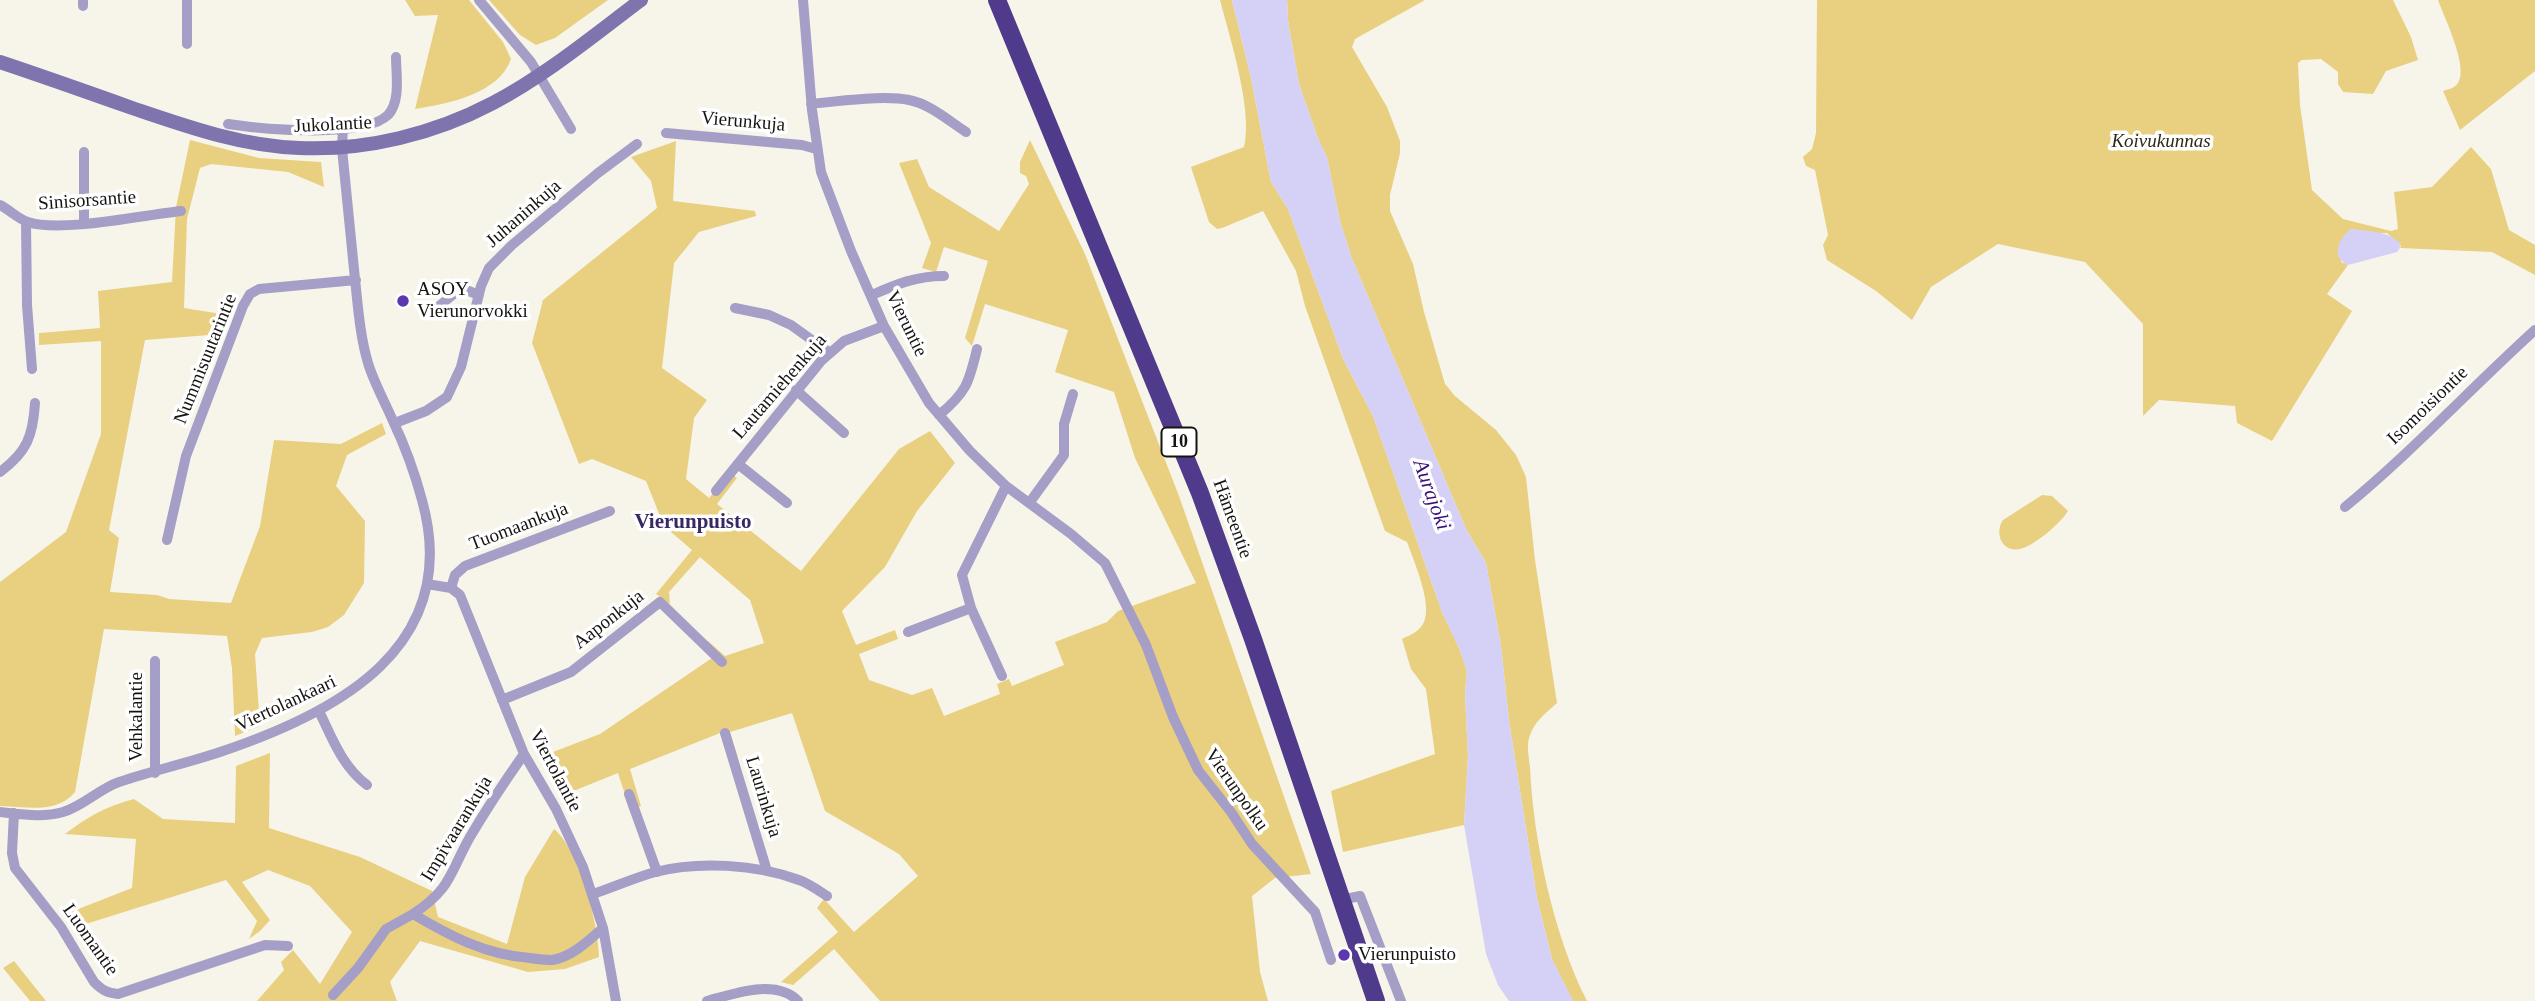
<!DOCTYPE html>
<html>
<head>
<meta charset="utf-8">
<style>
	body { margin:0 }
	canvas { display:block; background:#f7f4ea }
</style>
</head>
<body>
<canvas width="2535" height="1001"></canvas>
<script>
const c = document.querySelector('canvas').getContext('2d');
c.lineJoin = 'round';
function paint(path, color) { c.fillStyle = color; c.fill(path, 'evenodd'); }
function stroke(path, color, width, dash) { c.strokeStyle = color; c.lineWidth = width; c.lineCap = dash ? 'butt' : 'round'; c.setLineDash(dash || []); c.stroke(path); }
function label(font, color, halo, rows, align = 'center') {
  c.font = font + ' "Times New Roman",serif'; c.lineWidth = 7; c.setLineDash([]); c.textBaseline = 'middle'; c.strokeStyle = halo; c.fillStyle = color; for (const [text, x, y, turn = 0] of rows) {
    c.save(); c.translate(x, y); c.rotate((+turn || 0) * Math.PI / 180); c.textAlign = isNaN(turn) ? turn : align; if (halo) c.strokeText(text, 0, 0); c.fillText(text, 0, 0); c.restore();
  }
}
paint(new Path2D(`
	M405,0h64l34,42 8,17c-12,35 -64,45 -96,50l23,-94 -23,1z
	M489,0h119l-53,38 -19,7 -16,-10z
	M1220,0h12l19,78 20,104 17,27 56,152 29,55 69,196 17,36 8,23 -2,23 3,62 -4,69 -121,27 -12,-61 104,-37 -9,-65 -15,-20 -9,-30c6,-3 14,-6 19,-12 15,-17 -7,-65 -14,-85l-22,-11 -80,-225 -9,-35 -33,-60 -41,17 -5,1 -8,-7 -18,-55 53,-20c9,-38 -14,-108 -24,-147z
	M1287,0h138l-70,39 -3,8 35,60 13,34v12l-10,42v16l23,53 11,48 21,72 10,12 41,34 20,25 10,22 9,83 22,143c-11,10 -22,18 -27,32 -4,9 -1,23 0,32 3,72 24,170 57,234h-14l-21,-42 -15,-61 -28,-177 -8,-75 -15,-83 -20,-34 -115,-273 -11,-35 -13,-64 -8,-16 -20,-57 -11,-63z
	M1817,0h576l18,37 7,23 -32,11 -13,23 -30,-2 -5,-8v-12l-17,-13 -19,1 -4,3 2,42 12,85 31,29 48,12 7,-2 -4,-37 38,-5 39,-40 20,22 18,61 26,15v30l-43,-23 -92,-4 1,-2 -14,-13h-17l-19,-4 -10,33 7,3 -21,29 25,17 -80,130 -35,-18 -2,-17 -76,-6 -16,16v-92l-58,-62 -87,-18 -67,43 -19,33 -36,-29 -49,-31 -4,-15 5,-10 -13,-65 -9,-4 -3,-9 9,-8 4,-16z
	M2438,0h97v71l-75,59 -17,-39c6,-2 12,-3 15,-8 11,-16 -14,-66 -20,-83z
	M190,140l69,18 62,4 3,25 -36,-15 -77,-8 -11,4 -13,51 -3,89 44,7 -6,19 -77,6 -36,190 10,8 -9,54 47,3 12,4 62,4 29,-77 14,-86 67,4 41,-21 4,11 -39,21 -11,31 29,35 -1,62 -20,32 -16,12 -16,5 -50,6 -7,16 5,72 -25,10 -3,-68 -5,-32 -123,-7 -29,163c-18,22 -49,15 -75,14v-224l66,-50 35,-98v-93l-62,4v-12l61,-5 -2,-37 74,-9 4,-75z
	M1030,140l55,114 94,242 132,378 -36,4 -23,18 8,76 8,29h-388l-46,-52 -41,36 -12,-3 57,-50 -21,-24 7,-9 30,33 64,-56 -19,-22 -74,-43 -33,-98 -62,19 8,26 -18,-25 -90,36 11,37 -11,4 -12,-37 -52,21 -21,-39 55,-21 112,-76 -10,-10 6,-7 17,15 39,-13 -14,-43 -50,-43 -31,35 1,12 -14,-10 36,-44 -28,-24 -18,-45 -54,-22 -13,5 -47,-121 11,-43 114,-92 -6,-27 -20,-24 45,-16 -3,60 82,10 1,5 -57,16 -25,31 -12,105 45,32 -13,18 -8,61 23,19 21,-26 7,6 -20,26 84,67 98,-122 31,-18 25,32 -38,48 -32,56 -43,44 14,34 39,-15 3,9 -39,15 10,26 43,15 20,-7 12,28 56,-22 -3,-10 12,-5 3,7 52,-21 -9,-23 52,-20 11,-11 78,-28 -61,-125 -21,-66 -59,-20 13,-42 -83,-26 -13,42 -7,-8 23,-77 -44,-14 -8,25 -14,-4 9,-25 -32,-80 18,-4 12,28 70,44 30,-47 -3,-8 -6,-3v-11z
	M2042,495l10,1 16,15c-7,12 -34,35 -48,38 -18,4 -26,-16 -17,-29z
	M270,753l-1,75 91,29 72,34 6,26 69,27 18,-67 29,-48c25,20 45,96 45,128l-34,12 -37,3 -108,-31 -30,41 7,19h-140l27,-31 -3,-8 12,-12 27,34 32,-52 -42,-46 -42,-16 -26,12 28,38 -10,11 -11,8 8,-18 -31,-41 -153,48 -10,-13 69,-27 4,-49 -71,-5c24,-18 40,-27 69,-35l29,20 72,4 1,-57z
	M14,961l32,40h-16l-27,-33z`), '#e9d081');
paint(new Path2D(`
	M1232,0h55l1,21 11,63 20,57 8,16 13,64 11,35 115,273 20,34 15,83 8,75 28,177 15,61 21,42h-64l-11,-16 -12,-31 -22,-129 4,-69 -3,-62 2,-23 -8,-23 -17,-36 -69,-196 -29,-55 -56,-152 -17,-27 -20,-104z
	M2351,229c16,2 36,2 48,13l1,6 -3,4 -49,13c-18,-8 -9,-27 3,-36z`), '#d5d0f5');
stroke(new Path2D(`
	M479,0l52,62 40,67
	M803,0l9,110 9,62 30,79 33,75 45,77 41,48 36,35 65,48 34,29 41,82 27,72 25,53 33,42 21,32 63,68 16,48
	M83,6v-6
	M187,44v-44
	M811,104c27,-3 73,-9 98,-4 21,4 40,21 57,32
	M228,124c33,5 135,15 160,-9 13,-14 8,-41 8,-58
	M666,133l136,12 14,4
	M0,205c10,5 18,14 28,17 32,11 116,-7 153,-11
	M26,222l1,83 5,64
	M84,223v-71
	M872,295c25,-11 44,-19 72,-19
	M438,307l23,-19 18,7
	M735,308l34,7 22,10 39,28
	M796,390l48,43
	M939,415c27,-22 30,-32 38,-66
	M395,423l31,-12 21,-14 14,-30 20,-81 8,-18 23,-23 86,-72 39,-29
	M738,464l49,39
	M0,472c27,-20 33,-36 35,-69
	M716,491l105,-130 23,-20 40,-15
	M1030,502l34,-47v-31l9,-30
	M2345,507c67,-55 126,-119 190,-177
	M167,540l19,-84 57,-150 7,-12 9,-5 97,-9
	M427,584l24,4 9,7 64,159 32,55 27,58 20,61 13,73
	M451,588l4,-13 10,-9 145,-55
	M908,632l63,-24
	M1002,676l-31,-68 -9,-33 44,-89
	M502,700l69,-28 89,-70 62,60
	M319,711c13,27 23,55 48,74
	M725,733l42,138
	M155,773v-112
	M629,794l28,78
	M0,812c20,2 43,6 63,0 20,-6 36,-23 56,-30 33,-11 68,-19 101,-30 117,-39 243,-105 202,-252 -7,-26 -17,-54 -29,-79 -8,-19 -19,-38 -25,-58 -8,-27 -10,-56 -13,-84 -4,-43 -9,-87 -13,-131l1,-21
	M14,813l-2,40 3,15 46,59 33,55c8,8 13,11 24,12l147,-49 23,1
	M593,894c21,-7 41,-16 62,-22 43,-11 101,-8 144,8 9,3 19,10 28,16
	M1341,900l19,-4 41,105
	M413,914c39,-26 36,-40 57,-77 17,-29 35,-56 54,-83
	M333,995l25,-27 28,-39 27,-15c37,22 73,41 117,44 7,1 15,2 22,2 20,-3 36,-19 51,-32
	M707,1001c26,-7 69,-23 91,0`), '#a59ec6', 10);
stroke(new Path2D(`
	M0,62c45,15 90,31 135,47 53,18 107,37 164,39 67,3 135,-14 194,-45 53,-28 100,-67 148,-103`), '#7f74ae', 14);
stroke(new Path2D(`
	M997,0l203,493 53,146 123,362`), '#503a8b', 18);
for (const [x, y, r, color] of [
	[403,301,7,"#5d37af"],
	[1344,955,7,"#5d37af"]
]) { const dot = new Path2D(); dot.arc(x, y, r, 0, 2 * Math.PI); c.fillStyle = color; c.fill(dot); stroke(dot, '#fff', 2.5); }
for (const [x, y, w] of [
	[1179,442,35]
]) { const box = new Path2D(); box.roundRect(x - w / 2, y - 14.5, w, 29, 5); c.fillStyle = '#fff'; c.fill(box); stroke(box, '#151411', 2); }
label('bold 18px', '#151411', null, [
	["10",1179,442]
]);
label('19px', '#151411', '#fff', [
	["Vierunkuja",743,122,5],
	["Jukolantie",333,125,-3],
	["Sinisorsantie",87,201,-4],
	["Juhaninkuja",524,214,-41],
	["Vieruntie",906,324,64],
	["Nummisuutarintie",206,359,-68],
	["Lautamiehenkuja",780,387,-49],
	["Isomoisiontie",2428,406,-44],
	["Hämeentie",1232,519,70],
	["Tuomaankuja",519,527,-21],
	["Aaponkuja",609,620,-38],
	["Viertolankaari",286,704,-25],
	["Vehkalantie",137,717,-90],
	["Viertolantie",555,771,62],
	["Vierunpolku",1236,790,55],
	["Laurinkuja",763,797,73],
	["Impivaarankuja",457,829,-59],
	["Luomantie",90,940,55]
]);
label('italic 19px', '#2f2916', '#fff', [
	["Koivukunnas",2161,142]
]);
label('19px', '#151411', '#fff', [
	["ASOY",417,290],
	["Vierunorvokki",417,312],
	["Vierunpuisto",1358,955]
], 'left');
label('italic 21px', '#39107a', '#fff', [
	["Aurajoki",1431,495,70]
]);
label('bold 21px', '#382863', '#fff', [
	["Vierunpuisto",693,523]
]);
</script>
</body>
</html>
